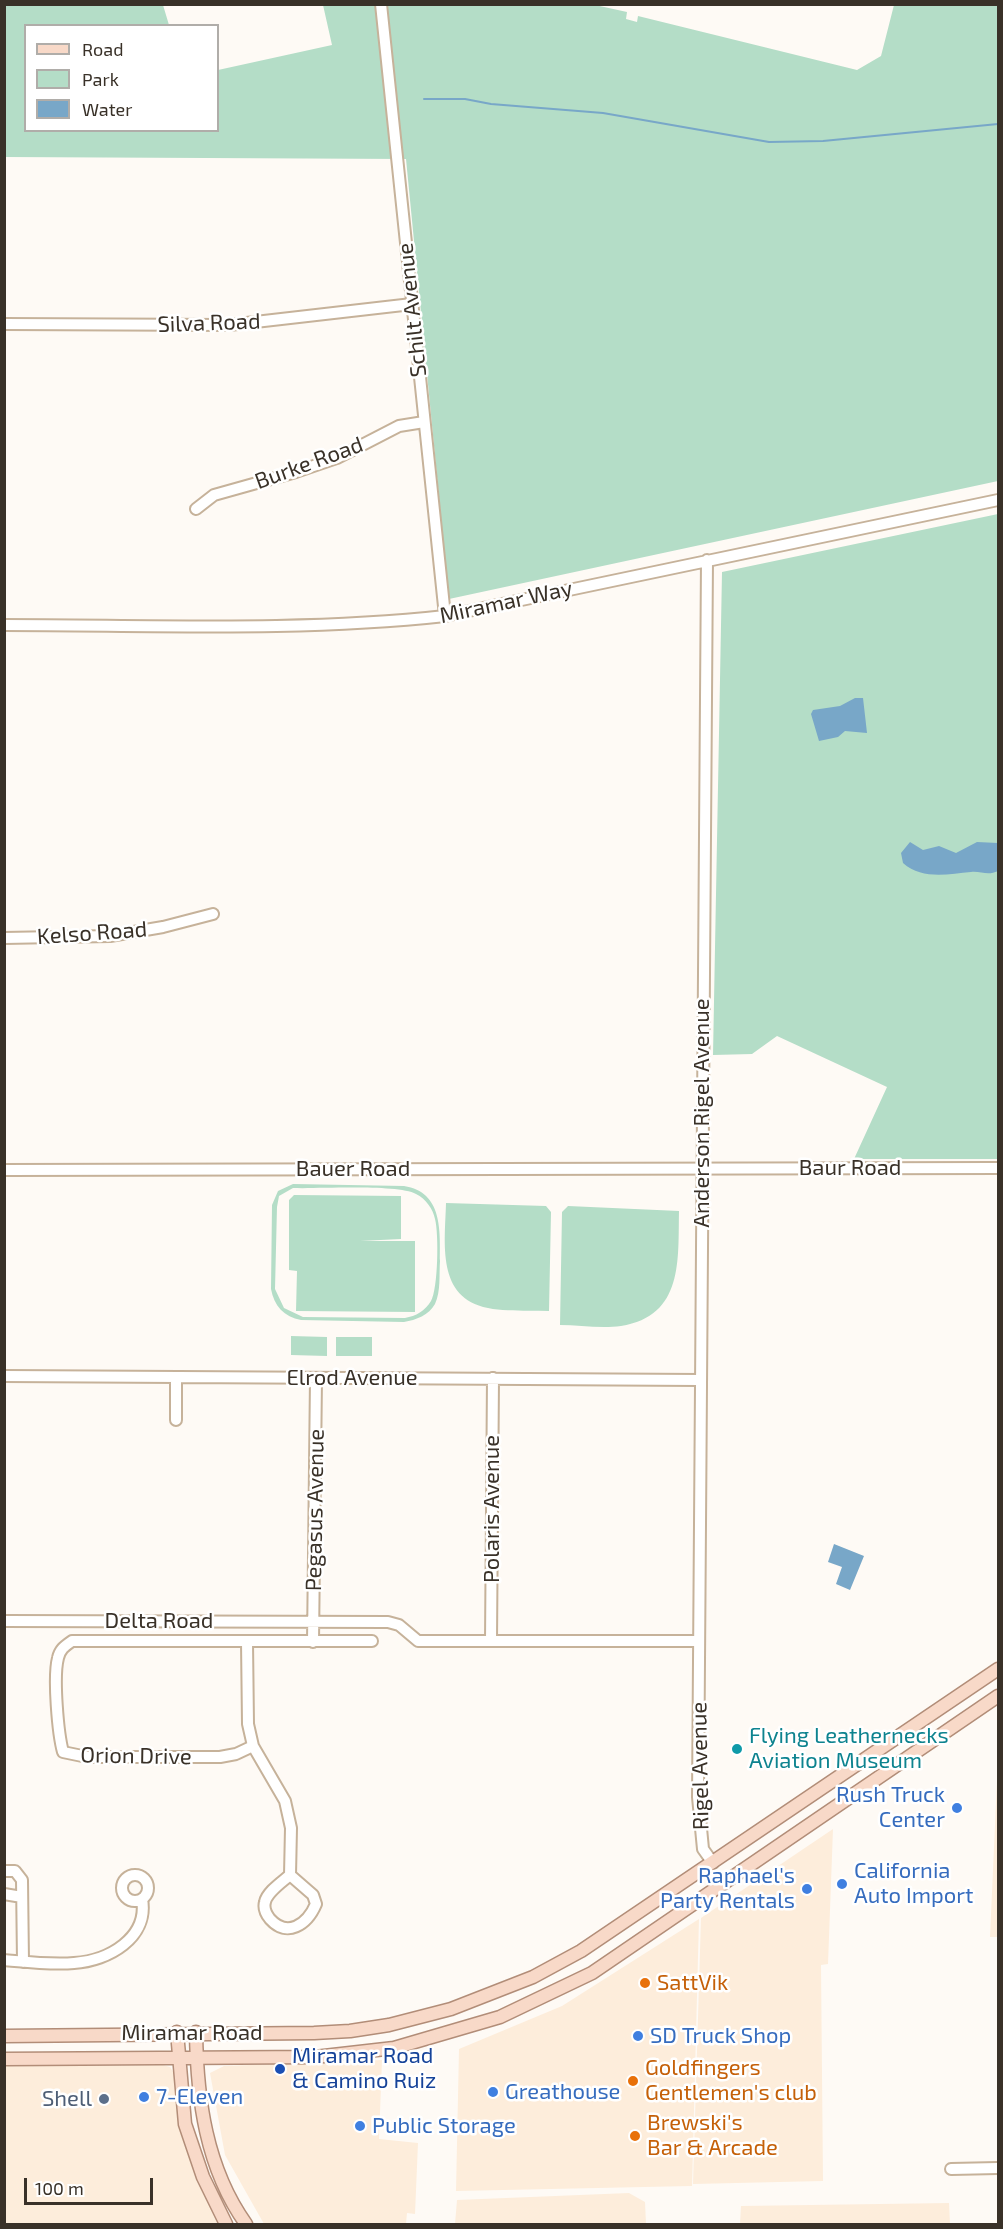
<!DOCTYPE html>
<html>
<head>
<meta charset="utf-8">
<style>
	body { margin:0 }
	#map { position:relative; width:1003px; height:2229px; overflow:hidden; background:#fefaf5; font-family:"Exo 2",sans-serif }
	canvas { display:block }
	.frame { position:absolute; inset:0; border:6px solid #393128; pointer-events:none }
	.legend { position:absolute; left:24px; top:24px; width:195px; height:108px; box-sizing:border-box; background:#fff; border:2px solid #b0ada9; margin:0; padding:8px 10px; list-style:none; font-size:18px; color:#393128 }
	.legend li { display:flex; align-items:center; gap:12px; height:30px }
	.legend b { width:30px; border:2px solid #b0ada9 }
	.scale { position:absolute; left:24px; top:2178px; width:129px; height:27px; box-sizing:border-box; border:3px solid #393128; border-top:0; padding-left:8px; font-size:18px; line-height:21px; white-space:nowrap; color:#393128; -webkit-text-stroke:4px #fff; paint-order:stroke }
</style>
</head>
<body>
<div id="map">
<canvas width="1003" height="2229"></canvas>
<div class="frame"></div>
<ul class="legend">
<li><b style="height:8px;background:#f8d9c8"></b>Road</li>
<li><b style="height:16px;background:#b4ddc7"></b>Park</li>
<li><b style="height:16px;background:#78a7c8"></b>Water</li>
</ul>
<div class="scale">100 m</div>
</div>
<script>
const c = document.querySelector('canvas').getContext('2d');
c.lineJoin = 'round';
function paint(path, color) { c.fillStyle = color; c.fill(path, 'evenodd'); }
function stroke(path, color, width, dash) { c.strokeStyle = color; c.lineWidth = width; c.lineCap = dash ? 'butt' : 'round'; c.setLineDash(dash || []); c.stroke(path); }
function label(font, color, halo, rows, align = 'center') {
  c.font = font + ' "Exo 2",sans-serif'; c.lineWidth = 5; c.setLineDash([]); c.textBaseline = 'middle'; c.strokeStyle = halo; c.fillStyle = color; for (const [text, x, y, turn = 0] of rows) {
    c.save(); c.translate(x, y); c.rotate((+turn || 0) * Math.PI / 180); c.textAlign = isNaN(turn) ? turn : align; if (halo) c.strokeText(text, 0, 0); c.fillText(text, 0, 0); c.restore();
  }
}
paint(new Path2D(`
	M998,1758v179h-8z
	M833,1829l-5,135 -7,1 2,216 -130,3 8,-266z
	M699,1919l-7,267 -236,5 3,-142 103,-43z
	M382,2060l-3,79 39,4 -3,71 -8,-1 -1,11h-142l-39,-69 -15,-82 14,-7z
	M163,2065l7,2 4,6 7,54 40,97h-216l-1,-158z
	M629,2193l16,9 1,22h-191l2,-24z
	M949,2203l1,21h-210l1,-18z`), '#fdeddb');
paint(new Path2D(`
	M5,5h158l6,20 -143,1v104h192v-60l114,-25 -9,-40h272l32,7 -1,7 11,3 1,-6 219,54 24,-14 13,-51h104v476l-549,118 -43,-440 -401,-2z
	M998,514v645h-144l33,-72 -110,-51 -25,18 -39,1 9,-483z
	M293,1184l111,2c39,6 36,45 36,75 -1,14 1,30 -5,43 -6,11 -19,16 -31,18l-103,-2c-17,-3 -27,-14 -30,-31l1,-84 6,-14zM293,1188c26,1 104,-4 123,6 10,5 17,15 19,25 4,15 3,70 -4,82 -6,10 -15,15 -26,17l-102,-1 -19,-9 -9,-19 2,-82 2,-11z
	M294,1195l107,1v43l-41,2h55v71l-119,-1 1,-40 -8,-1v-70z
	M446,1203l100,3 5,6 -2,99c-20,-1 -42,1 -61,-3 -52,-10 -43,-65 -42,-105z
	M568,1206l111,5c-1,48 5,105 -58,115 -20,3 -42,-1 -61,-1l2,-113z
	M291,1336l36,1v19l-36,-1z
	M336,1337h36v19h-36z`), '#b4ddc7');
paint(new Path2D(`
	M855,698h8l4,35 -22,-2 -7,6 -19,4 -8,-27 2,-4 27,-4z
	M910,842l13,8 16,-4 17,7 21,-11 21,1v28c-10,5 -17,0 -27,1 -23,2 -49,8 -68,-9l-2,-10z
	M834,1544l30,12 -14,34 -14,-6 6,-17 -14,-5z`), '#78a7c8');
stroke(new Path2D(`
	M424,99h41l26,5 112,9 166,29 54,-1 175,-17`), '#78a7c8', 2);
const minor = new Path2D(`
	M381,4l64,612
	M4,324l225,1 183,-21
	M196,509l18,-14 82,-23 41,-14 62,-32 25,-4
	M707,560l-9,1237 5,52 10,14
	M4,625c147,0 295,7 441,-9l553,-116
	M4,938l106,-2 53,-9 50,-13
	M4,1170l994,-2
	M4,1376l696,4
	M176,1377v43
	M4,1621l384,1 11,3 19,16h280
	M491,1641l2,-263
	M247,1642l1,82 5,22 32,55 6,27 -1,47c-8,7 -23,17 -25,27 -2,7 1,12 5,17 17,19 37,6 46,-15l-3,-9 -23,-20
	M313,1642l3,-264
	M253,1746l-17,8 -16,3h-133l-24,-5c-5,-18 -10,-75 -5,-94 2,-9 7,-12 14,-17h300
	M4,1871h11l7,9 1,82
	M122 1888a13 13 0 1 1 26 0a13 13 0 1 1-26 0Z
	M4,1894l18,3
	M4,1960c23,2 47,5 70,3 34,-2 75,-25 68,-64
	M951,2169l47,-1`);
const major = new Path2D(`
	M177,2032l8,92 18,53 23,47
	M196,2032c1,67 10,136 50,192
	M4,2036l310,-3 36,-2 39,-6 62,-16 82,-32 48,-26 417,-282
	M4,2059l311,-2 79,-9 106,-31 92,-44 406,-277`);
stroke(minor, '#c6b29a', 14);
stroke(major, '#b28d78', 15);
stroke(minor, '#fff', 10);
stroke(major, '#f8d9c8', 12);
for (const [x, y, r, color] of [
	[737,1749,6,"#0f9aa8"],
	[957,1808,6,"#3f7fe0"],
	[842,1884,6,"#3f7fe0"],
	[807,1889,6,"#3f7fe0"],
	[645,1983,6,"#e8710a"],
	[638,2036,6,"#3f7fe0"],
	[280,2069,6,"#1a4fb4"],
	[633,2081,6,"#e8710a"],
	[493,2092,6,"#3f7fe0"],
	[144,2097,6,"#3f7fe0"],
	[104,2099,6,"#5c6f8a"],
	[360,2126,6,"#3f7fe0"],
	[635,2136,6,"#e8710a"]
]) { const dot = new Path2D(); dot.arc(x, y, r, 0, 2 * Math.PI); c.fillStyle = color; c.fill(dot); stroke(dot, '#fff', 2); }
label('22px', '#393128', '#fff', [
	["Schilt Avenue",412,310,-96],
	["Silva Road",209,323,-2],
	["Burke Road",309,463,-20],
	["Miramar Way",506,602,-12],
	["Kelso Road",92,933,-4],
	["Anderson Rigel Avenue",702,1113,-90],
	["Baur Road",850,1168],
	["Bauer Road",353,1169],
	["Elrod Avenue",352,1378],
	["Polaris Avenue",492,1509,-90],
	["Pegasus Avenue",315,1510,-89],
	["Delta Road",159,1621],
	["Orion Drive",136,1756,1],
	["Rigel Avenue",700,1766,-91],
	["Miramar Road",192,2033]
]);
label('22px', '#0d838f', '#fff', [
	["Flying Leathernecks",749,1736],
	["Aviation Museum",749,1761]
], 'left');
label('22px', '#366cbe', '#fff', [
	["Rush Truck",945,1795,"right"],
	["Center",945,1820,"right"],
	["California",854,1871],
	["Auto Import",854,1896],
	["Raphael's",795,1876,"right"],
	["Party Rentals",795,1901,"right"],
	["SD Truck Shop",650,2036],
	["Greathouse",505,2092],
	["7-Eleven",156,2097],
	["Public Storage",372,2126]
], 'left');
label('22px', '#c56008', '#fff', [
	["SattVik",657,1983],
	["Goldfingers",645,2068],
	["Gentlemen's club",645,2093],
	["Brewski's",647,2123],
	["Bar & Arcade",647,2148]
], 'left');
label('22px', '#164399', '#fff', [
	["Miramar Road",292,2056],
	["& Camino Ruiz",292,2081]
], 'left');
label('22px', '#4e5e75', '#fff', [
	["Shell",92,2099]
], 'right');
</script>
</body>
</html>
